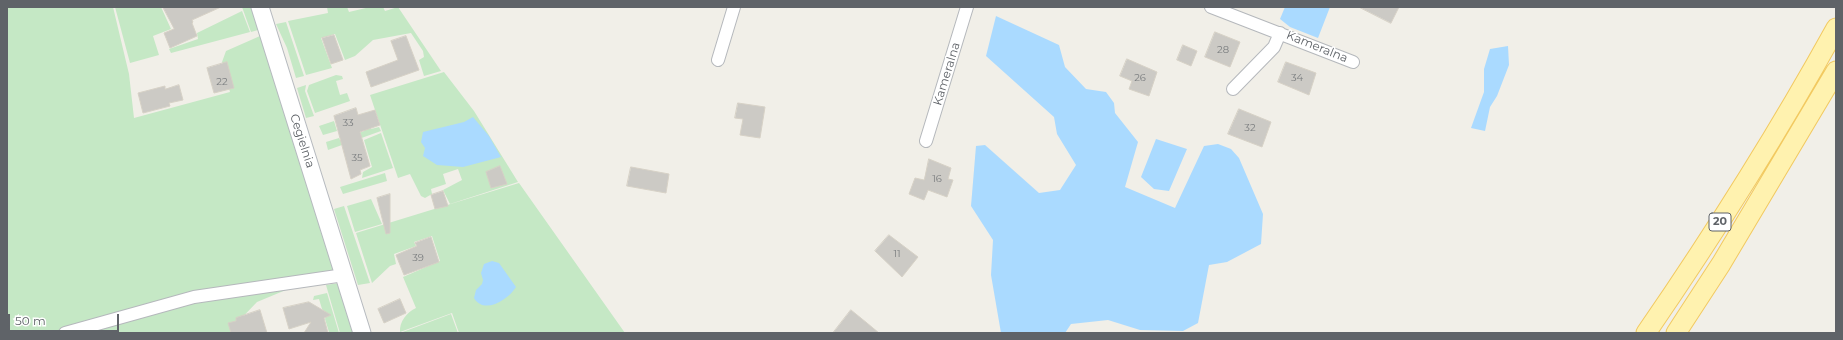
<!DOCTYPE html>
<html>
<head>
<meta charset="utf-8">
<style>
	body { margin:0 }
	#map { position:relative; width:1843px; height:340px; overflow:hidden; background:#f1efe8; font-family:Montserrat,sans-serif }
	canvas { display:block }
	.frame { position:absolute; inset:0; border:8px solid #5f6368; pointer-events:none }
	.scale { position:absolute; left:8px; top:314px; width:111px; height:18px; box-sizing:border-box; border:2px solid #5f6368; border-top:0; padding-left:5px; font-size:12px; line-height:14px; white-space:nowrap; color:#5f6368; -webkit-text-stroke:3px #fff; paint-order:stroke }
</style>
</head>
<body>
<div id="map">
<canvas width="1843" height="340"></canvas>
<div class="frame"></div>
<div class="scale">50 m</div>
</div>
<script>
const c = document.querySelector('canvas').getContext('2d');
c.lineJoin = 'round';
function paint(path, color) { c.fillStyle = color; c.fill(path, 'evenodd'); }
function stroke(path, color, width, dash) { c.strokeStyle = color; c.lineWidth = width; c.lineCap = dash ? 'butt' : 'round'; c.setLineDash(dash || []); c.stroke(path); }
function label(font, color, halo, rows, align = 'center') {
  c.font = font + ' Montserrat,sans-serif'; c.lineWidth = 3; c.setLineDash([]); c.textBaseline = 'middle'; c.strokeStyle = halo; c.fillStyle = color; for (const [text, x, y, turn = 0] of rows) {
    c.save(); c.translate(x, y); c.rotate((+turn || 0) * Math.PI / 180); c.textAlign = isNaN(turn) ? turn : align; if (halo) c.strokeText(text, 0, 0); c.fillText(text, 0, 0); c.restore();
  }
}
paint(new Path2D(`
	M7,7h106l16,67 5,44 96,-26 -8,-30 4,-11 34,-15 74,234 -77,32 -25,26 2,5h-227z
	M115,7h46l10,22 -18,7 6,19 -29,8z
	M242,7h10l7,20 -1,3 -7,2z
	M327,7h20l2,5 21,-5h13l2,4 13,-4 43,64 -17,5 -5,-16 5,-3 -1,-6 -12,-18 -38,7 -18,16 -10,4 -10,-26 -14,4 11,30 -26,7 -18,-54 40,-8z
	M242,11l8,21 -79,21 -2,-4 29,-10 -1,-6z
	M286,22l18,54 -8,2 -9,-30 -11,-24z
	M444,72l30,39 44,71 -68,22 -7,-14 19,-10 -4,-11 -15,5 3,10 -15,5 1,5 -7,4 -4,-2 -11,-22 -12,4 -28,-83z
	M336,75l6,1 1,3 -7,2 4,14 7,-2 3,8 -35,12 -8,-22 2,-6z
	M306,85l-1,6 9,25 -8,2 -9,-30z
	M366,113l5,16 8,-2 2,4 -53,19 -2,-8 13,-4 1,2 24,-9z
	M334,121l3,10 -14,4 -4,-9z
	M381,133l12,35 -31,10 1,-6 9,-5 -8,-27z
	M385,173l2,8 -44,13 -3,-7z
	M519,183l106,150h-166l-7,-20 -52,19c-1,-10 7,-20 16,-24l-13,-31 37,-16 -8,-25 -18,6 2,4 -22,8 2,10 -6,2 -18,17 -16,-50z
	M371,199l11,25 -27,8 -8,-26z
	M344,206l26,77 -12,2 -24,-76z
	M339,283l14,50h-13l-14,-48z
	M327,293l12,40h-13l3,-1 -4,-13 2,-5 -5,-5 -3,-10 -6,1 1,-4z
	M451,314l7,19h-58z`), '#c5e8c5');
paint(new Path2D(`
	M1285,7h45l-12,31 -28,-11 -10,-8z
	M996,16l63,29 6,22 21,22 20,3 8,11 1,10 23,29 -13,45 50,21 29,-62 14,-2 13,5 8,9 24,56 -2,30 -34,18 -18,3 -11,58 -15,8 -43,-1 -32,-10 -37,4 -6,9h-64l-10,-58 2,-35 -22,-34 5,-60 9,-1 54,48 21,-3 16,-25 -19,-31 -3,-17 -68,-61z
	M1508,46l1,19 -12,31 -7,11 -5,24 -14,-3 13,-36v-23l6,-20z
	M473,117l16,19 12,21 -38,10 -26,-2 -14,-9 2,-8 -4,-6 2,-10 41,-10z
	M1156,139l31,10 -18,42 -15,-2 -13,-12z
	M492,261l7,2 17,24c-8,13 -32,28 -42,11l2,-8 6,-6 1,-4 -2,-7 3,-9z`), '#aadaff');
const building = new Path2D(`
	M163,7h58l-29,13 1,2 -1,1 5,13 -27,12 -6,-15 10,-4z
	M1359,7h40l-8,16z
	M1215,32l25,10 -10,25 -25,-10z
	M334,35l9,25 -12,4 -9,-26z
	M406,36l13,34 -48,17 -5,-15 32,-12 -7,-19z
	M1183,45l14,6 -6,15 -14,-6z
	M1127,59l30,13 -8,24 -20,-7 3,-8 -12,-5z
	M227,62l7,26 -20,5 -7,-25z
	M1286,62l30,11 -7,22 -31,-13z
	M179,85l4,15 -14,3 1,3 -27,7 -5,-20 27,-7v3z
	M738,103l27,4 -5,31 -20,-3 3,-16 -8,-1z
	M356,108l2,7 17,-5 5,15 -20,7 10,34 -10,4 1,4 -10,5 -17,-63z
	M1239,109l32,13 -9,25 -34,-13z
	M929,159l22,9 -3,11 5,1 -6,17 -19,-7 -4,10 -15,-6 6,-16 9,2z
	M500,166l7,18 -16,4 -5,-16z
	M631,167l38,7 -3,19 -39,-7z
	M443,191l5,15 -13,3 -4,-14z
	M390,194v39l-4,1 -9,-36z
	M889,235l29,22 -16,20 -27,-26z
	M431,237l8,25 -35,13 -8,-20 21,-9 -2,-3z
	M400,299l6,14 -22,10 -6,-14z
	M309,302l22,13 -7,3 4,15h-24l7,-11 -22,7 -6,-21z
	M260,310l7,23h-36l-3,-10 8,-2v-3z
	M851,310l16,13 12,10h-46z`);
paint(building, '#cccac5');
stroke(building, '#d6d1c6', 1);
const street = new Path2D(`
	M1211,7l142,55
	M718,60l16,-53
	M1233,89l41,-42 6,-14
	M926,141l41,-134
	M65,333l129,-36 150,-22`);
const secondary = new Path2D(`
	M260,7l102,326`);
const primary = new Path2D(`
	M1646,333c68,-99 132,-200 190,-305
	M1676,333l45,-69 115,-193`);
stroke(street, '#b5b8bc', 14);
stroke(secondary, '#b6babf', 19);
stroke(primary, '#f2c960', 21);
stroke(street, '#fff', 12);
stroke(secondary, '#fff', 17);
stroke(primary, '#fff2af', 19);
label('10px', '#7a7d7f', null, [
	["28",1223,50],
	["26",1140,78],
	["34",1297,78],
	["22",222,82],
	["33",348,123],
	["32",1250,128],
	["35",357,158],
	["16",937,179],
	["11",897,254],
	["39",418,258]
]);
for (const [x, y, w] of [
	[1720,222,22]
]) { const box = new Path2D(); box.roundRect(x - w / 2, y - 9, w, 18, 3); c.fillStyle = '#fff'; c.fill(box); stroke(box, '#5f6368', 1); }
label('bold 11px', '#5f6368', null, [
	["20",1720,222]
]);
label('12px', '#5f6368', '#fff', [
	["Kameralna",1317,47,22],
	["Kameralna",947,74,-73],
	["Cegielnia",302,141,72]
]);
</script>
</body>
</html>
